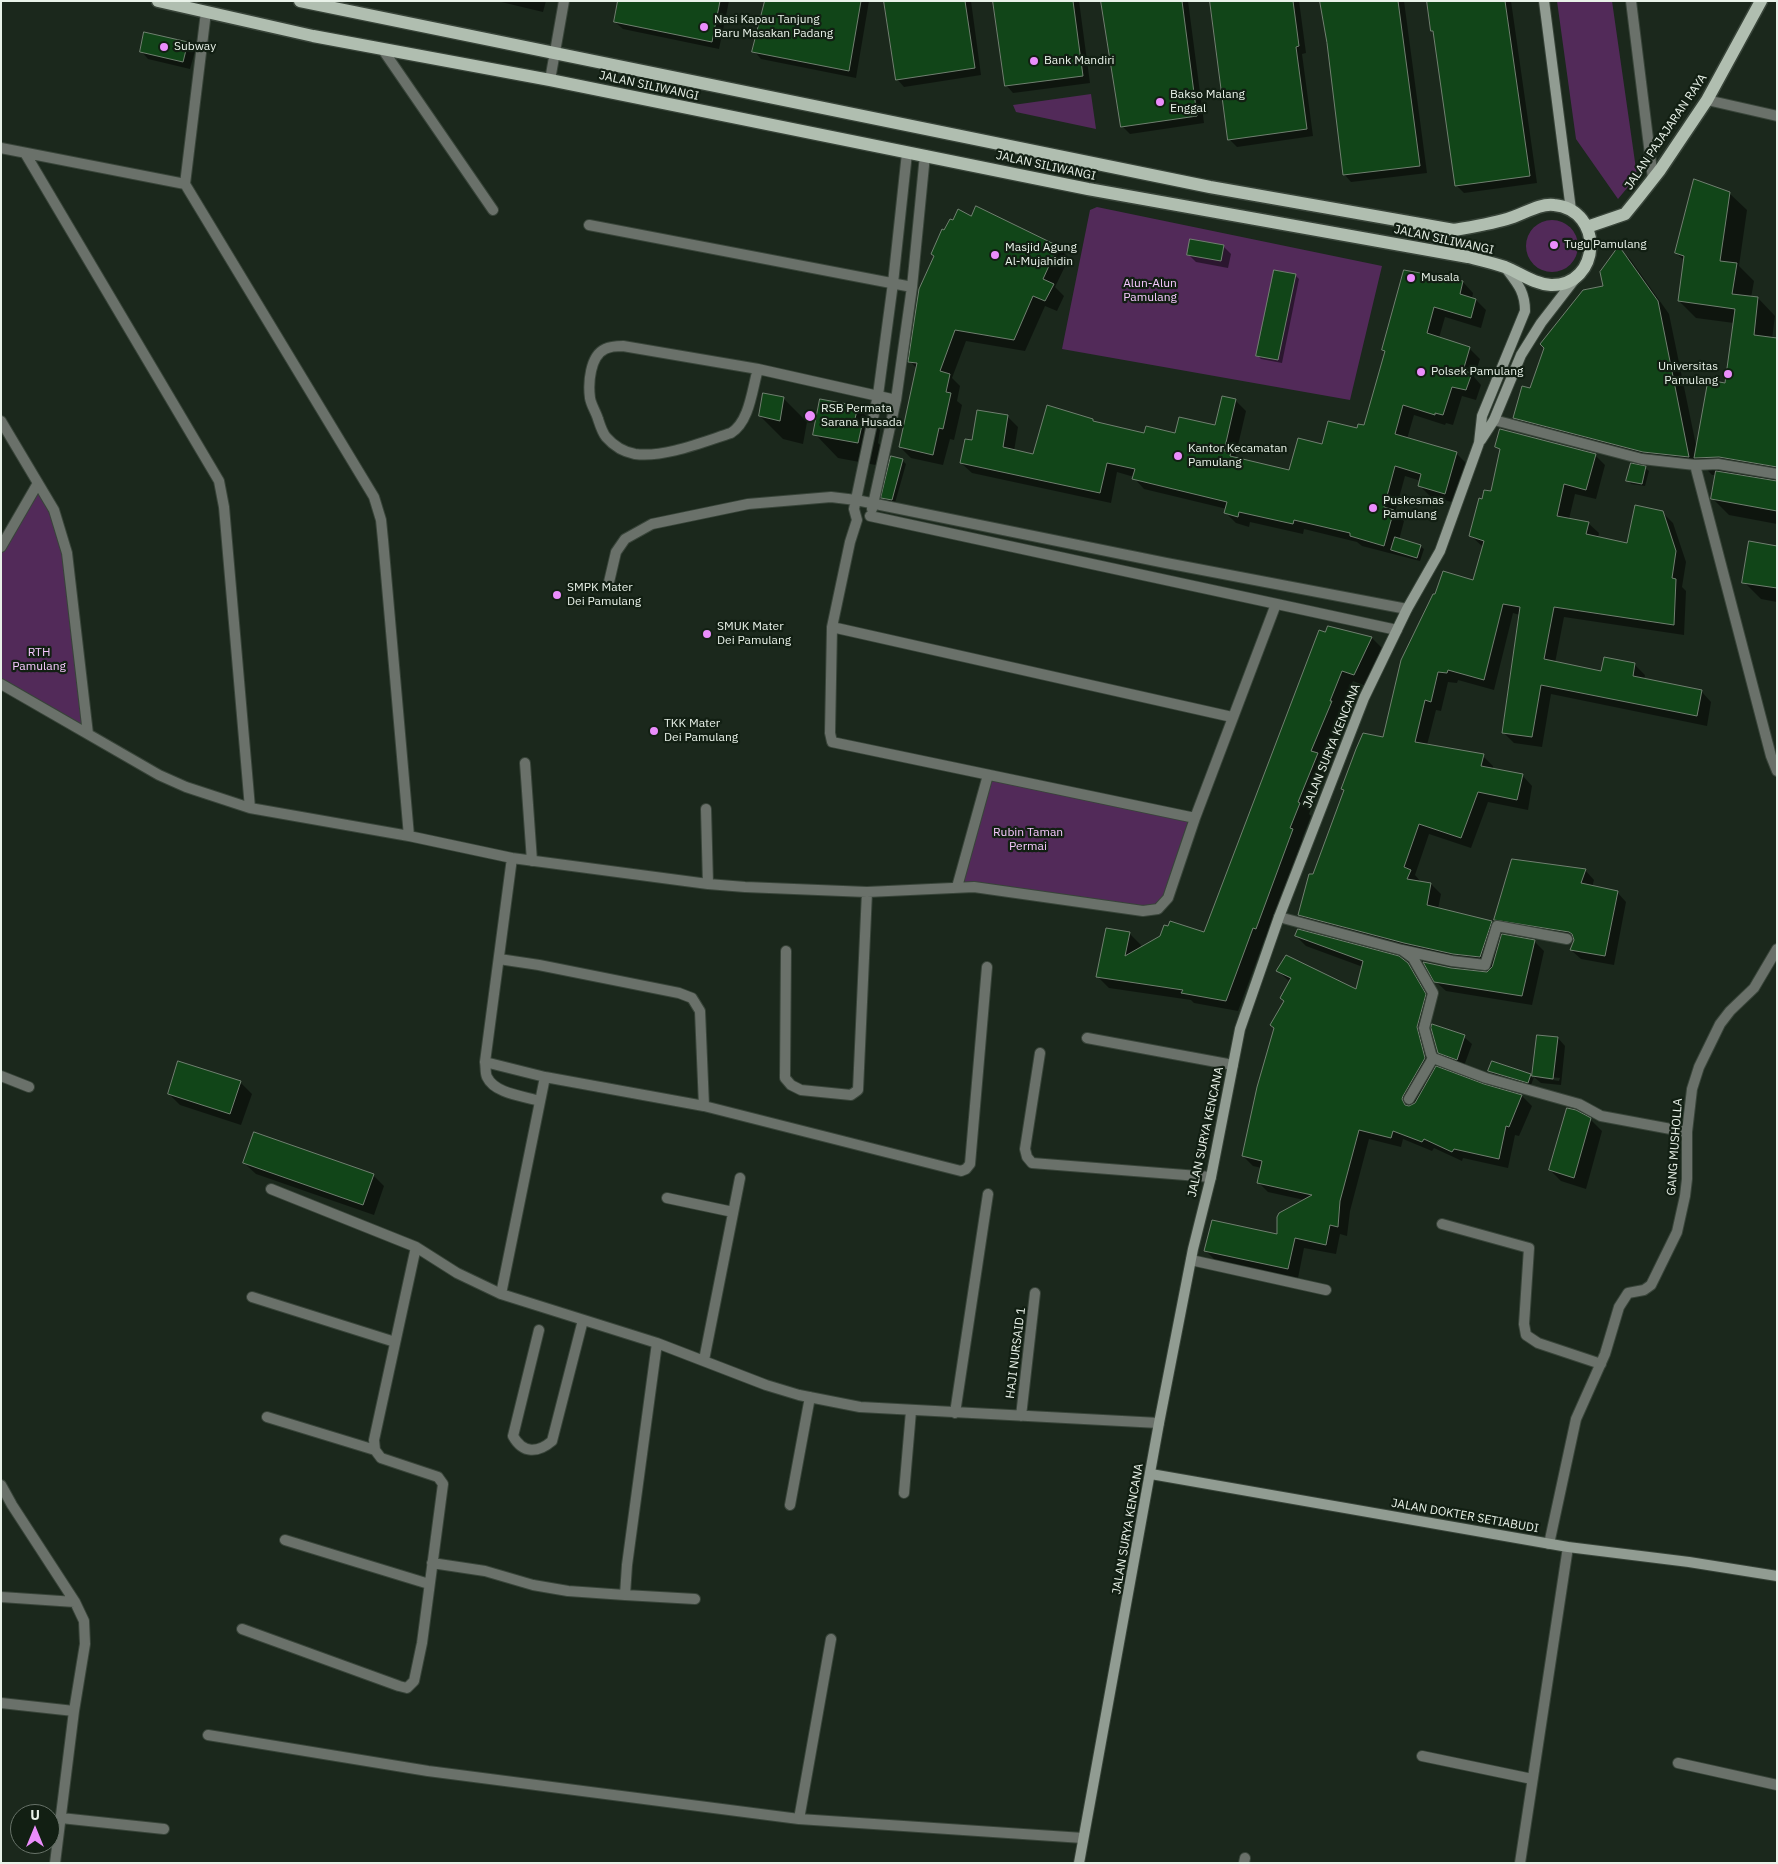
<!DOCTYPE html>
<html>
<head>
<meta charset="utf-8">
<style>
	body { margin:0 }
	#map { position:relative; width:1778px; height:1864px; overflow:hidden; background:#1b281c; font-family:"IBM Plex Sans",sans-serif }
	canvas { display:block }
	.frame { position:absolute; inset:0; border:2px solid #e9f2e9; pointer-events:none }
	.north { position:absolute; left:10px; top:1804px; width:50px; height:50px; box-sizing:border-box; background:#121f13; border:1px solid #687369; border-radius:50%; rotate:0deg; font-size:14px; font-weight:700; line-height:20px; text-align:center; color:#e9f2e9 }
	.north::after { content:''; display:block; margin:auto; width:18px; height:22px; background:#eb8dfc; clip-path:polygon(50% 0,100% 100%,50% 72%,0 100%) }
</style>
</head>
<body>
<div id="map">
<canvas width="1778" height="1864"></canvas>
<div class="frame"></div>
<div class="north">U</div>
</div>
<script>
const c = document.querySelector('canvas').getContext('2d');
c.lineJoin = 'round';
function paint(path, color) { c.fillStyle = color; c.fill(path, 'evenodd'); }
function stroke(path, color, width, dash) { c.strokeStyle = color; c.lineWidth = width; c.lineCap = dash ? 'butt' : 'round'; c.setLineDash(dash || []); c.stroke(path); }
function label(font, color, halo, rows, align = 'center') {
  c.font = font + ' "IBM Plex Sans",sans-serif'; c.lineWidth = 4.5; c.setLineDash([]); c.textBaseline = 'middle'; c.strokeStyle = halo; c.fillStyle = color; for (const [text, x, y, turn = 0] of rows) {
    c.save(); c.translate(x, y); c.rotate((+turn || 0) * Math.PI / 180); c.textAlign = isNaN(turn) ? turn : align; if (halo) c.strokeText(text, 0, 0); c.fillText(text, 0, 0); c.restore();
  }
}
paint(new Path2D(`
	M1557,1h55l25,175 -19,23 -42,-60z
	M1091,94l5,35 -80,-17 -3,-7z
	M1097,207l285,59 -32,134 -288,-51 28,-139z
	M1526 246a26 26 0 1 1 52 0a26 26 0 1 1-52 0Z
	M38,483l22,43 28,208 -87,-50v-136z
	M988,775l207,43 -27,80 -10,11 -201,-22z`), '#522a59');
paint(new Path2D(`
	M497,1h49l-3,11z
	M620,1h109l-10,48 -96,-20 -8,-7z
	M766,1h103l-13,77 -95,-19 -7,-8z
	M885,1h86l10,74 -77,12 -7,-8z
	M994,1h85l11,82 -77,10 -7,-8z
	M1103,1h85l16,122 -74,11 -8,-8z
	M1211,1h88l7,52 -4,1 11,82 -76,11 -8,-8z
	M1322,1h82l23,172 -76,9 -7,-8z
	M1429,1h82l26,182 -73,10 -8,-8z
	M187,43l8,8 -5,18 -42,-10 -7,-8z
	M1729,193l18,17 -8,56 15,15 -3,17h7l17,18 -3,23h5v185l-48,-9 -17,-17 4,-23h-4l-13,-14 1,7 -174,-39 -11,-11 16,-28 74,-104 14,-38 11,11 39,55 28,136 29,-66 8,-61 -38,-5 -17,-17 6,-40 -9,-8z
	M977,207l81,40 11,11 -14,29 9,9 -7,15 -12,-5 -20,45 -59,-10 -14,37 8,8 -3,15 5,4 -8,35 -4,-1 -7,26 -32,-7 -11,-11 17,-78 -7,-8 34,-129 27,-14z
	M1223,246l8,8 -3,14 -32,-6 -7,-7z
	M1275,271l21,5 3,3 -17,84 -21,-4 -3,-3z
	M1463,282l10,11 -1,6 4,1 10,10 -5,18 -36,-11 -6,21 30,10 11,11 -6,18 7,8 -5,15 -14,-4 -9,29 -7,-2 -1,2 -31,-10 -7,24 49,14 11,11 -12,39 -25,-7 -11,-11 2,-4 -16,-5 -10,37 9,8 -5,19 21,6 4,3 -4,12 -58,-15 -5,-4 -53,-13 -1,5 -53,-12 -1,5 -13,-4 -10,-10 1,-4 -83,-20 -10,-11v-1l-17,-5 -6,31 -139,-30 -11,-10 12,-21 34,-26 11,11 -4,24 19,4 60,-35 3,3 49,11h31l39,-7 20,-27 11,11 -11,47 55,13 33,-25 42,-19 21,-74 -3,-3z
	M783,398l24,24 -4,22 -20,-5 -23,-23z
	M857,407l23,23 -2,13 6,6 -3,17 -43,-8 -23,-24z
	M1496,446l99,9 10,10 -9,34 -21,-5 -6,25 19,4 11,10 -1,5 30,6 34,-32 11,11 13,39 -4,25 4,4 -2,44 -120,-18 -9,46 47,9 32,-8 11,11 -1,5 57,11 10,11 -4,24 -156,-32 -9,53 -28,-4 -11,-11 17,-117 -7,-2 -19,77 -36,-10 -1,3 -9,-1 -7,29 -5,-1 -9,35 56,11 10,10v3l29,6 10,11 -4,24 -40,-8 -17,46 -42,-14 -14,41 6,7 10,2 10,10 -3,15 53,13 11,11 -1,2 33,6 10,10 -12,54 -86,-14 -11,-10 16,-12 36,4 6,-5 -28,-4 -155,-39 -10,-10 45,-124 -3,-2 42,-51 90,-157 9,-34 -12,-11 12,-35 9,-8 9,-42z
	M892,458l11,3 3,3 -11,39 -9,-2 -3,-3z
	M1645,468l4,3 -4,15 -14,-2 -3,-4z
	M1777,547v55l-16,-3 -17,-17z
	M1328,628l44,10 11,11 -17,37 -13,-5 -12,31 2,2 -20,46 5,5 -19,49 2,2 -9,23 2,2 -37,98 -2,-1 -27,73 -44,-8 -3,-3 -82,-12 -11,-11 9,-48 23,5 11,11 -1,4 65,-15z
	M1585,870l9,10 -2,7 25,5 9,10 -12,63 -33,-6 -10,-9 4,-9 -70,-12 -9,-10z
	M1296,936l111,28 10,10 18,31 -8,32 8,34 87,25 10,10 -13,30 -4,-1 -7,33 -45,-10 -1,3 -28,-13 -2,3 -29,-12 -2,8 -32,-8 -19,72 -3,25 -7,-2 -4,20 -32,-6 -6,30 -82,-17 -10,-10 72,-15 26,-36 -36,-8 -9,-9 3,-15 -9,-2 -10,-10 42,-154 -4,-4 9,-16 -12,-11 79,20 6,-24 -57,-21z
	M1538,1036l20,2 7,8 -4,39 -20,-2 -7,-6 -3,8 -38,-11 -3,-3 40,4 3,3zM1540,1076l20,2 -1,3 -19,-3z
	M1464,1037l8,7 -8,22 -17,-6 -8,-8z
	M240,1082l12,12 -11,31 -61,-20 -11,-11z
	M1590,1119l12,12 -16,58 -25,-8 -11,-11z
	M244,1163l129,12 11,11 -10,29 -118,-41z`), '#0007');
const building = new Path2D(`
	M618,1h102l-8,41 -98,-20z
	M765,1h96l-12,70 -97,-19z
	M884,1h81l10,67 -79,12z
	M993,1h80l10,75 -78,10z
	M1101,1h81l15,115 -76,11z
	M1210,1h83l6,45 -3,1 11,82 -79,11z
	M1320,1h78l22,165 -77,9 -16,-132z
	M1427,1h78l25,175 -75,10 -22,-155h-2z
	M144,32l44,10 -5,20 -43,-10z
	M1694,179l36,13 -10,69 17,2 -5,31 26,3 -4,38 23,3v129l-58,-10 -25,1 14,-78 17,3 10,-74 -57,-8 6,-45 -9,-3z
	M976,206l82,40 -15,33 11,5 -9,17 -12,-5 -19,44 -59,-10 -15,41 10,3 -4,18 5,1 -8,36 -4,-1 -6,27 -34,-8 18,-84 -9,-1 11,-73 15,-33 -3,-2 11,-25 2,1 6,-11 3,1 5,-11 13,7z
	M1190,239l34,6 -3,16 -34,-6z
	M1619,246l39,55 31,156 -46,-5 -130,-34 9,-32 8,2 14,-40 -4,-4 43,-54 20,-4 -3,-14z
	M1274,270l22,4 -18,86 -22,-4z
	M1404,270l59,11 -3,13 16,5 -5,19 -37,-11 -7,26 43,14 -7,24 9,2 -6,17 -14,-3 -9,28 -8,-2v2l-32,-10 -8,29 62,18 -12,42 -27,-8 3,-12 -26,-8 -11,41 10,3 -10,36 -34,-10v-3l-56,-13 -1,4 -54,-12 -1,5 -14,-4 3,-11 -95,-23 3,-10 -28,-6 -7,30 -140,-30 5,-24 7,1 5,-30 31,5 -5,32 30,7 14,-49 46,14v2l51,12 2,-7 29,7 4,-16 36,8 7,-29 14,3 -12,52 7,1 -1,4 59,14 9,-32 24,6 6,-23 29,7 1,-4 6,1 21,-74 -3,-1z
	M763,393l21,4 -4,24 -21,-5z
	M820,399l38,7 -4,17 8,2 -4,18 -45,-8z
	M1500,429l96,25 -10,36 -22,-6 -7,32 32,6 -3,12 41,9 8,-38 28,6 13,40 -4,27 4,1 -2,46 -120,-18 -10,52 57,12 3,-14 31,6 -2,13 69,14 -5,26 -156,-31 -9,52 -30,-4 18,-126 -17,-3 -19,76 -36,-10 -1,3 -9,-1 -7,30 -6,-2 -10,42 69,12 -3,12 42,8 -6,26 -39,-8 -17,46 -42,-14 -15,43 7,3 -4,9 24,4 -4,22 65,16 -12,36 -27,-3 -49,-11 -106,-28 11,-41h4l31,-84 -3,-1 15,-40 7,-16 20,4 18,-77 32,-66h2l8,-23 30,9 11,-39 -15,-5 10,-38 3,1 2,-9 7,1 9,-42 -5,-2z
	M891,456l12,3 -11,41 -11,-2z
	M1631,463l15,3 -4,18 -16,-3z
	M1716,471l61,10v30l-66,-12z
	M1395,537l26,8 -4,13 -26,-8z
	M1749,541l28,5v42l-35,-5z
	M1328,626l44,11 -18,38 -12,-4 -12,30h2l-21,50 7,2 -20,49 2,1 -10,25 3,1 -37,100 -3,-1 -27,73 -45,-8 2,-3 -87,-13 10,-49 24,4 -5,24 35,-20 4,-11 4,1 2,-5 34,11 115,-302 6,2z
	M1512,859l74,10 -5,14 37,8 -13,65 -35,-6 4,-10 -2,-6 -3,-2 -75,-12z
	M1298,929l101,27 9,7 18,31 -9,33 8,31 -22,38 -1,3 3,6 4,1 6,-3 21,-37 48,18 38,11 -13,32 -3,-1 -7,33 -45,-10 -2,3 -28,-13 -2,3 -29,-11 -2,7 -32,-8 -19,71 -2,26 -8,-2 -4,20 -31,-7 -7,31 -84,-18 8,-31 65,14v-17l2,-4 33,-18 -55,-12 5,-22 -20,-5 15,-69 17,-59 -4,-3 14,-24 -4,-3 11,-20 -15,-7 10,-16 70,34 7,-28 -68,-25z
	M1502,934l33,6 -13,56 -88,-14 -11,-20 28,6 36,4 5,-5z
	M1432,1024l33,11 -8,25 -19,-7 -7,-25z
	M1537,1035l21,2 -5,42 -21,-3z
	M178,1061l63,20 -11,33 -62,-20z
	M1492,1061l39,13 -3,9 -40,-12z
	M1567,1108l9,2 15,8 -17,60 -25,-8z
	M254,1132l120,42 -11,31 -120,-42z`);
paint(building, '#114518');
stroke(building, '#708070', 1);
const street = new Path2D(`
	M1631,1l22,178
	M206,12l-21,172 189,313 7,23 2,20 26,296
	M383,50l110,160
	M550,80l14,-79
	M1707,100l70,16
	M1,148l184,36
	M25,153l194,328 5,26 26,301
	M907,153l-14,130 -15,112 -24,114 3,11 -7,22 -18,85 -2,106 2,9 363,76
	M589,225l323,62
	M758,369c-6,20 -8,52 -27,64 -28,9 -67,25 -96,21 -11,-2 -22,-9 -29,-17 -4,-5 -6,-12 -8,-18 -2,-7 -7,-14 -8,-21 -2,-15 0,-42 15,-49 6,-3 12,-3 18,-3l135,23 138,31
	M1494,420l148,39 53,6 23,-1 59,10
	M1,421l53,89 13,43 21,181
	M1695,465l76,291 6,15
	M872,509l24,-109 16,-113 13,-132
	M870,516l527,114
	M1,547l37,-64
	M609,582l7,-30 9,-13 27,-15 96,-20 83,-7 25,3 310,63 241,46
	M832,627l400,90
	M1,684l158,91 27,12 64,21 159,28 103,22 196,26 37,3 122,5 107,-5 169,24 15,-2 10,-11 27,-80 81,-214
	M525,763l7,98
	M706,809l2,75
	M512,858l-27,204c1,5 0,11 2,15 8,17 37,19 53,24
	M957,887l31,-112
	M1279,917l123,33 50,11 33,4 12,-39 70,13
	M1402,950l11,8 20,35 -9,35 7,26 2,4 53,20 93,26 22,12 86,16
	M786,951l-1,127 6,7 10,5 50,5 7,-5 9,-198
	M499,959l40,6 140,28 13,5 8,13 4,95
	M1087,1038l146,27
	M1040,1053l-15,96 2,8 5,6 179,14
	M485,1062l60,15 159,29 257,65 5,-2 4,-5 17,-197
	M1,1076l28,11
	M1409,1099l24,-41
	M271,1189l145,58 41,26 44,21 156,49 109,42 33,10 61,12 299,16
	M667,1198l66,14
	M1442,1224l87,24 -5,76 2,11 12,8 63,21
	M1191,1260l135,30
	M501,1294l44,-217
	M252,1297l143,45
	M539,1330l-26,106c10,18 25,17 39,5l31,-121
	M657,1343l-30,222 -2,30 70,4
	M704,1360l36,-182
	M955,1413l33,-219
	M1021,1416l14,-123
	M267,1417l108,33
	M1,1485l11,20 63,97 9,19 1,23 -11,67 -19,152
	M904,1493l7,-82
	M790,1505l20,-108
	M285,1540l144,44
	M1549,1544l27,-125 29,-65 14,-47 9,-14 16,-3 7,-5 26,-53 8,-36 2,-17v-47l5,-43 7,-22 21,-43 10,-13 24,-23 23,-39
	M432,1563l53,8 48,14 35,6 57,4
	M1,1597l74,5
	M242,1629l157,57 8,2 7,-7 8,-38 21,-159 -5,-7 -57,-19 -6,-8 -1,-10 42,-193
	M1,1703l73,8
	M208,1735l220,36 371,48 284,19
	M1422,1756l110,23
	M1678,1763l99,22
	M61,1818l103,11
	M799,1819l32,-180
	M1244,1863l1,-5
	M1520,1863l48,-316`);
const secondary = new Path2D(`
	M1544,1l27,209
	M1481,440l13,-20 27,-65 20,-32 34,-44
	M1151,1474l417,73 121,15 88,14
	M1079,1863l80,-440 34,-174 18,-72 29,-148 39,-112 85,-219 43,-89 33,-58 39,-108 3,-27 43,-105c0,-20 -8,-28 -20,-44`);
const primary = new Path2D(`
	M158,1l155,35 237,44 538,109 380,68c12,3 25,6 37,10 15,6 29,17 46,18 50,1 54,-75 3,-80 -15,-2 -32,10 -47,14 -17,5 -35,8 -53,11l-244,-43 -910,-186
	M1587,227l38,-13 13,-16 22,-28 47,-70 54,-99`);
stroke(street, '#384439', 12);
stroke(secondary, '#384439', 12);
stroke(primary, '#384439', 15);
stroke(street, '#6a716a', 10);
stroke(secondary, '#919c92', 10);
stroke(primary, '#b0beb0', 12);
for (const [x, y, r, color] of [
	[704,27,5,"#eb8dfc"],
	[164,47,5,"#eb8dfc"],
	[1034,61,5,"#eb8dfc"],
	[1160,102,5,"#eb8dfc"],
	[1554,245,5,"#eb8dfc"],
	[995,255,5,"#eb8dfc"],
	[1411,278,5,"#eb8dfc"],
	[1421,372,5,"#eb8dfc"],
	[1728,374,5,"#eb8dfc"],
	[810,416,6,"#eb8dfc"],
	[1178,456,5,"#eb8dfc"],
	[1373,508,5,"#eb8dfc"],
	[557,595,5,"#eb8dfc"],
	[707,634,5,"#eb8dfc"],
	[654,731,5,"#eb8dfc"]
]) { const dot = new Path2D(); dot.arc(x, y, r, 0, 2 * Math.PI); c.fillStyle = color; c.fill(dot); stroke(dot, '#121f13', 2); }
label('12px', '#e9f2e9', '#121f13', [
	["Nasi Kapau Tanjung",714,20],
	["Baru Masakan Padang",714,34],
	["Subway",174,47],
	["Bank Mandiri",1044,61],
	["Bakso Malang",1170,95],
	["Enggal",1170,109],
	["Tugu Pamulang",1564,245],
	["Masjid Agung",1005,248],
	["Al-Mujahidin",1005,262],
	["Musala",1421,278],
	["Universitas",1718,367,"right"],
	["Pamulang",1718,381,"right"],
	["Polsek Pamulang",1431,372],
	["RSB Permata",821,409],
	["Sarana Husada",821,423],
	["Kantor Kecamatan",1188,449],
	["Pamulang",1188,463],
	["Puskesmas",1383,501],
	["Pamulang",1383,515],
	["SMPK Mater",567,588],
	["Dei Pamulang",567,602],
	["SMUK Mater",717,627],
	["Dei Pamulang",717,641],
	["TKK Mater",664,724],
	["Dei Pamulang",664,738]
], 'left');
label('12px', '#e9f2e9', '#121f13', [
	["JALAN SILIWANGI",649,86,12],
	["JALAN PAJAJARAN RAYA",1666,132,-56],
	["JALAN SILIWANGI",1046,166,12],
	["JALAN SILIWANGI",1444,240,12],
	["JALAN SURYA KENCANA",1332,746,-68],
	["JALAN SURYA KENCANA",1206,1132,-78],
	["GANG MUSHOLLA",1675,1147,-86],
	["HAJI NURSAID 1",1016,1353,-83],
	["JALAN DOKTER SETIABUDI",1465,1516,10],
	["JALAN SURYA KENCANA",1128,1529,-80]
]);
label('12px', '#f5c8fd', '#121f13', [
	["Alun-Alun",1150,284],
	["Pamulang",1150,298],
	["RTH",39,653],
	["Pamulang",39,667],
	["Rubin Taman",1028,833],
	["Permai",1028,847]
]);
</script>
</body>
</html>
